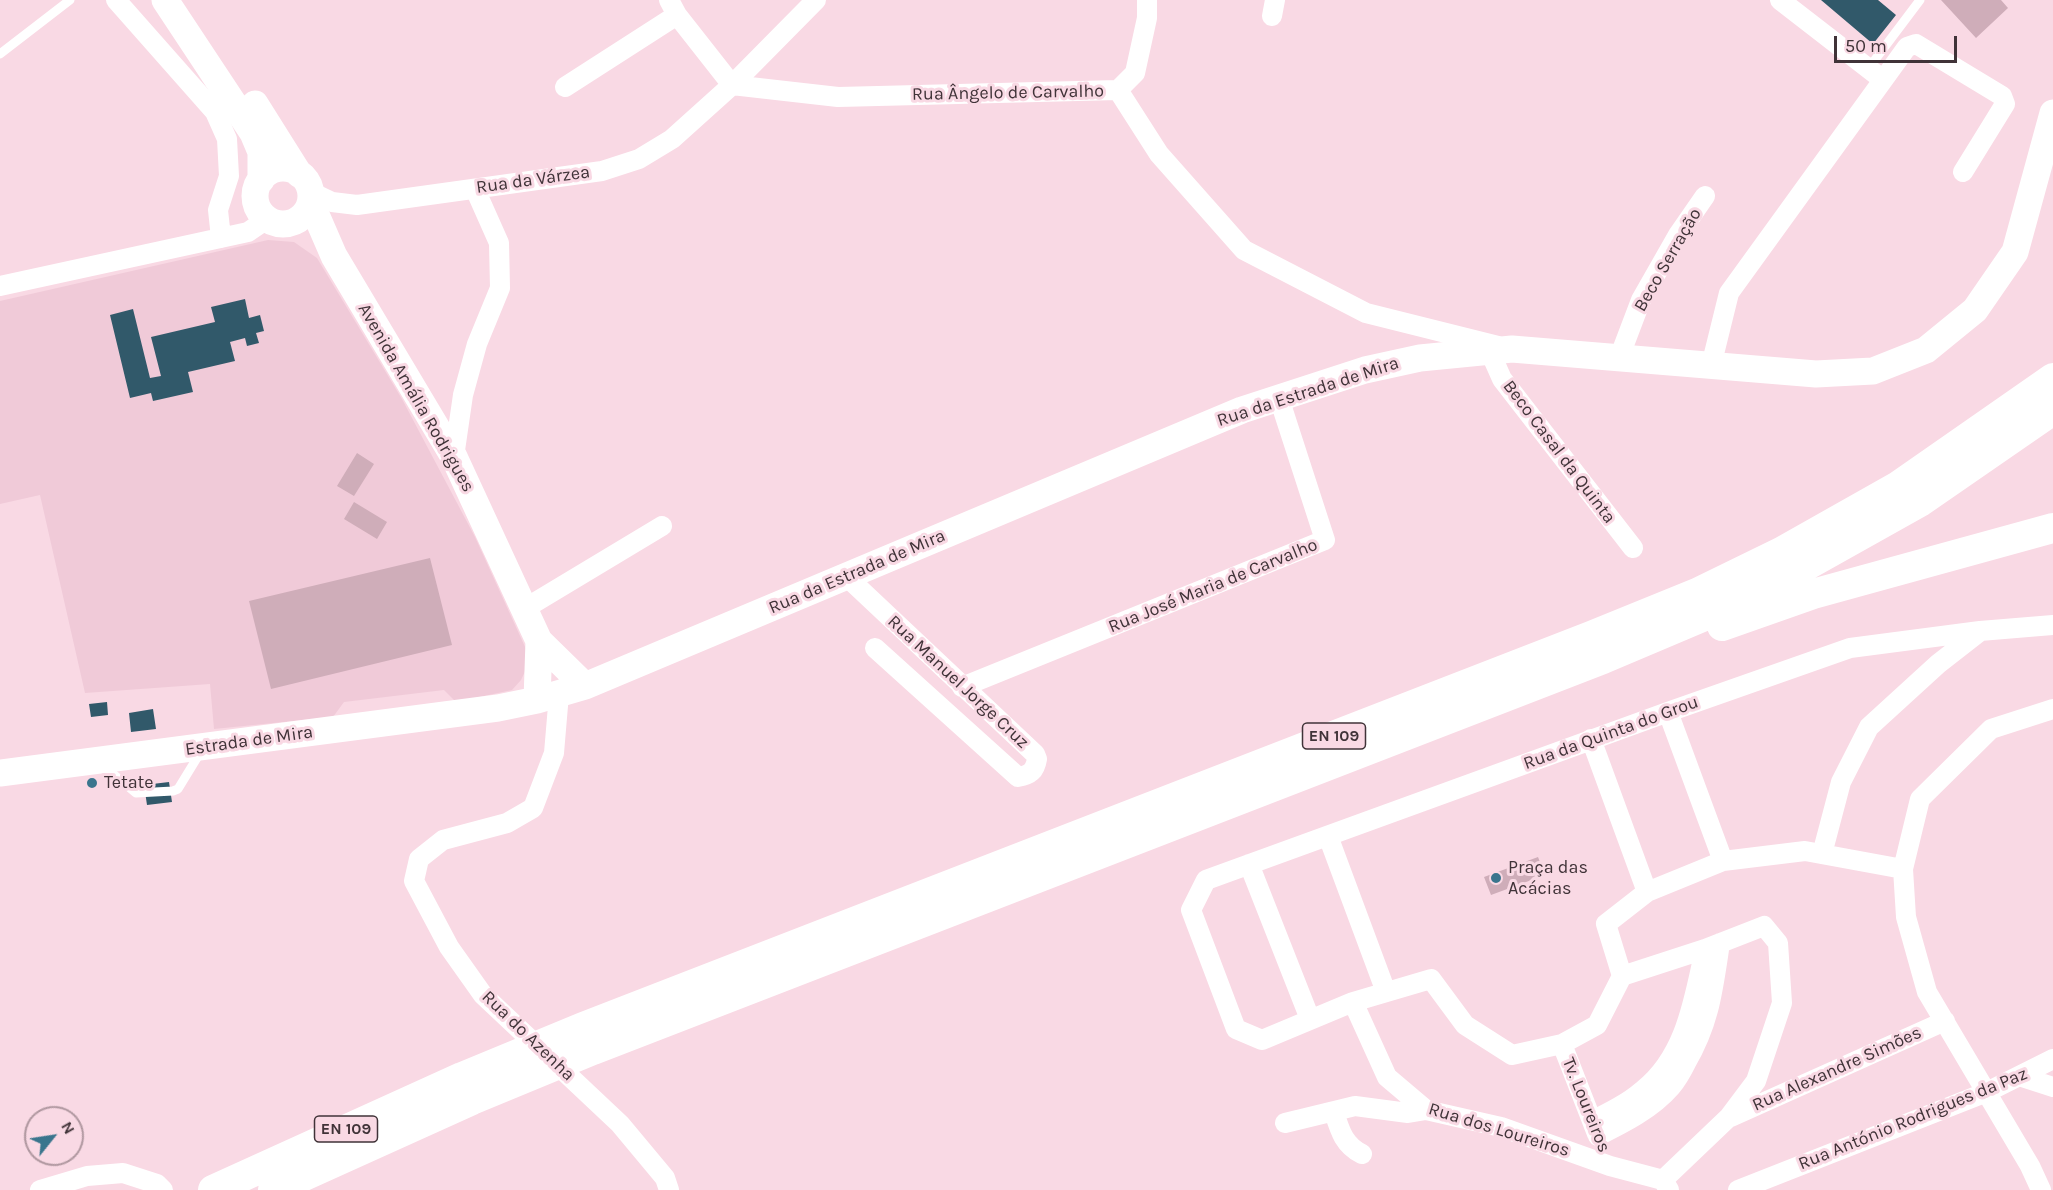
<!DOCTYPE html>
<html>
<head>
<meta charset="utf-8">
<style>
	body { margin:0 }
	#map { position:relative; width:2053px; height:1190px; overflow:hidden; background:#f9d9e4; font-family:Karla,sans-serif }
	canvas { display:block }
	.north { position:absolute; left:24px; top:1106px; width:60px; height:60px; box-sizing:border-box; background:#f9d9e4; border:2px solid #af979f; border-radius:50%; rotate:60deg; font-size:16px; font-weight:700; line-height:24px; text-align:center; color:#403338 }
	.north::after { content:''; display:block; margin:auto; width:21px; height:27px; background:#3a758d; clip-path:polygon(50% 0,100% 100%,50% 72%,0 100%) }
	.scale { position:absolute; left:1834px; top:36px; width:123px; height:27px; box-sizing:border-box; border:3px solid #403338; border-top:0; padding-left:8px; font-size:18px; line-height:21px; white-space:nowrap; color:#403338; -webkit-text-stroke:4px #f9d9e4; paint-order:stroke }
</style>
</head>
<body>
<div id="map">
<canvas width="2053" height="1190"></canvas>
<div class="north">N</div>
<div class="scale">50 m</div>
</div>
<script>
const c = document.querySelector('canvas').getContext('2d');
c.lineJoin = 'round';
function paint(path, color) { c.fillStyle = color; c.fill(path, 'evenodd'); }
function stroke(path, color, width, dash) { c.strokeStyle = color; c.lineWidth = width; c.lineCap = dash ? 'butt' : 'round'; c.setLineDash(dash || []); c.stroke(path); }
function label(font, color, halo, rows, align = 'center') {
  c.font = font + ' Karla,sans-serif'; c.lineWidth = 6; c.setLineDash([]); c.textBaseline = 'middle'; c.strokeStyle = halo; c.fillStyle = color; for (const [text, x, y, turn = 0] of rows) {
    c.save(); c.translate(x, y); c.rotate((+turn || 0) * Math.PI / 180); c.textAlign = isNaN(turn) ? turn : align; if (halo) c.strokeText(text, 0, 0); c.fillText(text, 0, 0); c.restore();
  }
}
paint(new Path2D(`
	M268,240l26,2 23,16 85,141 73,138 51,112 1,18 -6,13 -9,10 -56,12 -12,-12 -100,12 -11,15 -119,12 -4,-45 -125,9 -45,-198 -40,9v-203z`), '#f0cad8');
paint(new Path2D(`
	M1941,0h60l7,8 -32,30z
	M357,453l17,11 -20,32 -17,-10z
	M354,502l33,20 -10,17 -33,-20z
	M430,558l22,87 -181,44 -22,-88z
	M1538,857l7,18 -54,20 -7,-18z`), '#cfadb9');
paint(new Path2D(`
	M1821,0h57l18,15 -23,29z
	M245,299l4,19 11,-3 4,16 -8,2 3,10 -12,3 -2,-8 -15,4 5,19 -47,11 5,20 -40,9 -2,-8 -21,5 -20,-83 23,-6 17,69 11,-2 -10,-39 64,-15 -4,-15z
	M107,702l1,13 -17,2 -2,-13z
	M153,709l3,20 -25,3 -2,-19z
	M169,782l3,20 -25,3 -3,-20z`), '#31596a');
stroke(new Path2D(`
	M0,54l70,-54
	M1868,69l52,-69
	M101,764l35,29 37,-2 5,-2 22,-36`), '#fff', 9);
stroke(new Path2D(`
	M116,0l99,112 12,27 2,37 -11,34 3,28
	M669,0l8,15 55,70
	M1780,0l102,79
	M1272,16l3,-16
	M732,85l106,12 280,-7 41,64 85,96 122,63 132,33
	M565,87l112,-72
	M1118,90l17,-17 12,-55v-18
	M311,192l21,10 25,3 245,-34 37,-12 33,-20 60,-54 84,-85
	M0,286l248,-54 19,-13
	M1490,352l12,27 131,169
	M1619,358l22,-58 37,-65 27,-39
	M1711,366l18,-73 178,-246 9,-3 86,52 3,8 -42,68
	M454,457l9,-62 14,-51 23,-56 -1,-45 -24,-54
	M846,576l189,178 2,5c-2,12 -7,16 -19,18l-143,-129
	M524,609l138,-83
	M962,687l363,-147 -46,-142
	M559,694l-5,59 -21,55 -26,15 -64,17 -24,19 -5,22 35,66 34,48 137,129 45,54 4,12
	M1668,712l55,149
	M1591,739l56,153
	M1328,836l58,156
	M1822,854l19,-72 28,-55 69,-63 41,-32
	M1249,864l61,155
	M1903,869l-98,-18 -82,10 -76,31 -41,32 16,52 -25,49 -35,19 -50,11 -47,-30 -34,-46 -78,23 -91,38 -26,-11 -45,-119 15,-30 462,-168 182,-64 130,-17 73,-6
	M1622,976l83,-27 59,-23 14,17 4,60 -26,78 -27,36 -66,63 6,10
	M1353,1002l34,75 39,33 75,17 109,39 53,14
	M1562,1044l35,90
	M2019,1076l34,11
	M1334,1112c6,19 10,33 28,42
	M1731,1117l214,-96
	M1592,1121c18,-9 36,-18 51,-31 43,-34 51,-91 62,-141
	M1285,1123l70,-17 53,7 18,-3
	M1598,1136c26,-13 54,-27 73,-49 6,-7 11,-16 15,-24 24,-41 27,-74 34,-120
	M40,1190l47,-14 36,-3 34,11 6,6
	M1738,1190l249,-98 66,-33
	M2041,1190l-11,-24 -103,-174 -21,-75 -3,-48 17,-70 71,-70 62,-20`), '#fff', 20);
stroke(new Path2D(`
	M165,0l88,133 8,19v28
	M255,104l44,70
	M255 196a28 28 0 1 1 56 0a28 28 0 1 1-56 0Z
	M311,203l23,53 120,201 85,184 46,45
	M537,700l2,-59
	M0,773l498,-65 39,-8 48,-14 657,-276 123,-40 55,-12 92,-9 304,25 57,-3 53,-21 49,-40 40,-58 38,-139`), '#fff', 27);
stroke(new Path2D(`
	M1722,626l91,-32 240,-66
	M213,1190l249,-113 121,-50 1008,-391 106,-43 84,-41 117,-66 155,-108
	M273,1190l199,-90 121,-50 1010,-391 104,-44 88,-43 125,-70 133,-92`), '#fff', 30);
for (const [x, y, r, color] of [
	[92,783,6,"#3a758d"],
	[1496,878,6,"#3a758d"]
]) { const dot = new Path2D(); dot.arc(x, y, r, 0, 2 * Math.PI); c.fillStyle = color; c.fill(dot); stroke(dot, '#f9d9e4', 2); }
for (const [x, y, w] of [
	[1334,736,63],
	[346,1129,63]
]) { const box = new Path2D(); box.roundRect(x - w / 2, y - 13, w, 26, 4.5); c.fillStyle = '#f9d9e4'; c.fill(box); stroke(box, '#403338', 1.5); }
label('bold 16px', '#403338', null, [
	["EN 109",1334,736],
	["EN 109",346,1129]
]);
label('18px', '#403338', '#f9d9e4', [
	["Rua Ângelo de Carvalho",1008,93,-1],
	["Rua da Várzea",533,180,-8],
	["Beco Serração",1668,260,-60],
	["Rua da Estrada de Mira",1308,392,-18],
	["Avenida Amália Rodrigues",416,398,60],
	["Beco Casal da Quinta",1559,452,53],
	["Rua da Estrada de Mira",857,572,-23],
	["Rua José Maria de Carvalho",1213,586,-22],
	["Rua Manuel Jorge Cruz",958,682,43],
	["Rua da Quinta do Grou",1611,733,-20],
	["Estrada de Mira",249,741,-8],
	["Rua do Azenha",528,1036,44],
	["Rua Alexandre Simões",1837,1069,-24],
	["Tv. Loureiros",1586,1105,68],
	["Rua António Rodrigues da Paz",1913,1119,-22],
	["Rua dos Loureiros",1499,1130,17]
]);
label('18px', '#403338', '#f9d9e4', [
	["Tetate",104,783],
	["Praça das",1508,868],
	["Acácias",1508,889]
], 'left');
</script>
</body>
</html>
